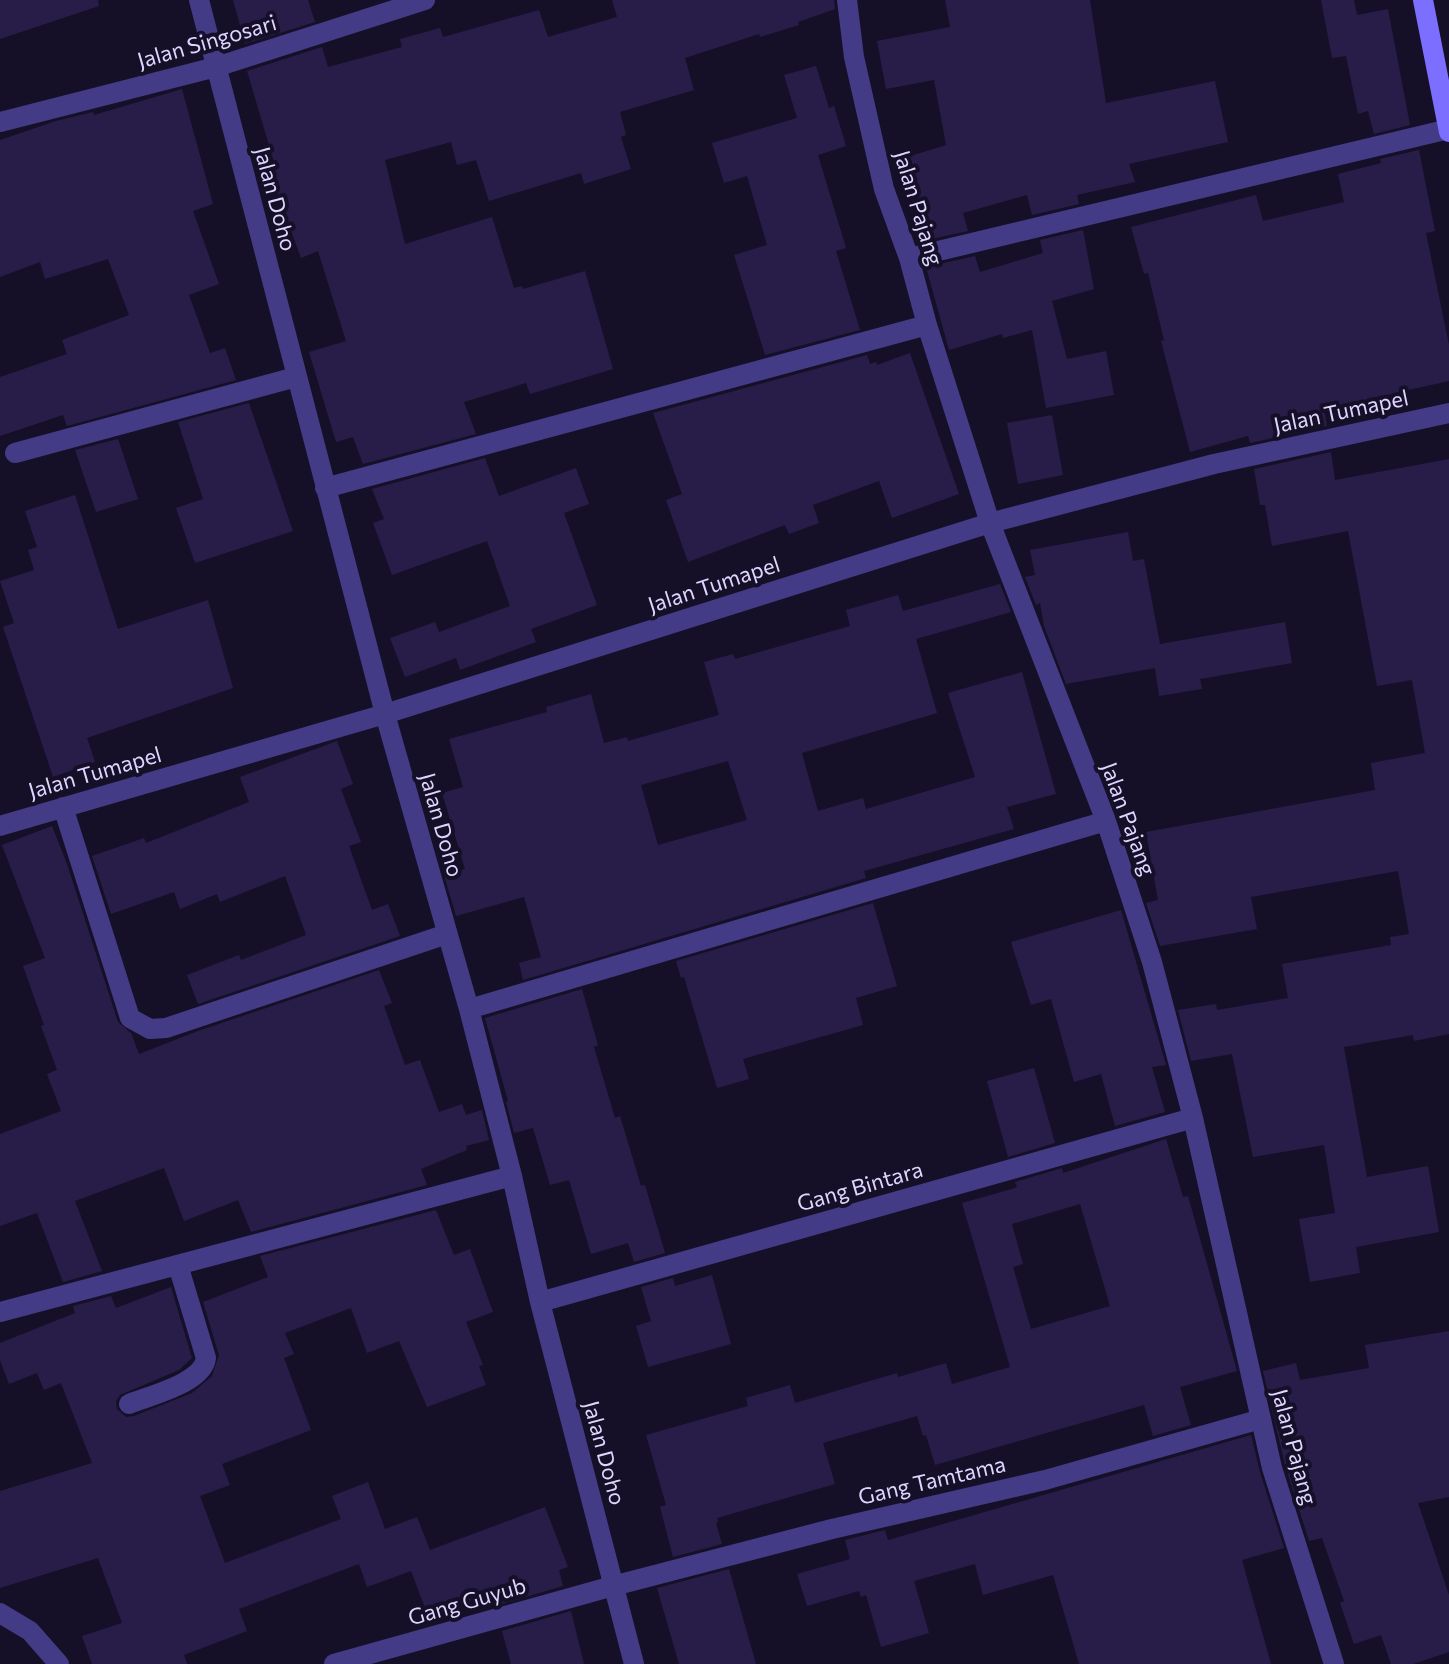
<!DOCTYPE html>
<html>
<head>
<meta charset="utf-8">
<style>
  body { margin:0 }
  canvas { display:block; background:#151027 }
</style>
</head>
<body>
<canvas width="1449" height="1664"></canvas>
<script>
const context = document.querySelector('canvas').getContext('2d');
context.lineJoin = 'round';
function paint(path, color) { context.fillStyle = color; context.fill(path, 'evenodd'); }
function trace(path, color, width, dash) { context.strokeStyle = color; context.lineWidth = width; context.lineCap = dash ? 'butt' : 'round'; context.setLineDash(dash || []); context.stroke(path); }
function write(font, color, halo, rows, align = 'center') {
  context.font = font + ' Commissioner,sans-serif'; context.lineWidth = 8; context.setLineDash([]); context.textBaseline = 'middle'; context.strokeStyle = halo; context.fillStyle = color; for (const [text, x, y, turn = 0] of rows) {
    context.save(); context.translate(x, y); context.rotate((+turn || 0) * Math.PI / 180); context.textAlign = isNaN(turn) ? turn : align; if (halo) context.strokeText(text, 0, 0); context.fillText(text, 0, 0); context.restore();
  }
}
paint(new Path2D(`
  M 0,0 L 98,0 L 99,6 L 0,39 Z
  M 233,0 L 308,0 L 315,22 L 245,44 Z
  M 612,0 L 834,0 L 835,9 L 798,22 L 799,25 L 760,37 L 759,34 L 685,58 L 694,90 L 620,112 L 626,135 L 621,137 L 631,169 L 584,184 L 581,173 L 489,201 L 476,160 L 457,165 L 451,142 L 385,160 L 405,244 L 492,217 L 514,288 L 522,286 L 523,289 L 585,271 L 613,369 L 530,394 L 526,383 L 464,402 L 476,434 L 363,464 L 353,437 L 336,442 L 309,352 L 346,341 L 318,251 L 301,258 L 267,165 L 274,162 L 247,71 L 322,47 L 328,67 L 402,47 L 400,39 L 440,28 L 443,37 L 539,10 L 548,37 L 617,17 Z
  M 945,0 L 1090,0 L 1106,103 L 1215,81 L 1228,142 L 1129,164 L 1135,182 L 1077,195 L 1079,204 L 1032,215 L 1027,195 L 963,213 L 968,231 L 931,239 L 904,158 L 946,145 L 934,80 L 886,89 L 877,41 L 950,27 Z
  M 1321,0 L 1354,0 L 1357,15 L 1388,9 L 1410,125 L 1374,134 L 1368,111 L 1358,114 L 1346,56 L 1332,58 Z
  M 816,66 L 829,108 L 834,106 L 846,146 L 818,155 L 846,248 L 836,251 L 860,330 L 765,355 L 734,255 L 767,245 L 747,176 L 724,183 L 712,143 L 797,118 L 784,75 Z
  M 182,89 L 213,204 L 193,211 L 219,284 L 189,295 L 210,353 L 225,348 L 236,380 L 67,426 L 63,415 L 0,436 L 0,377 L 67,354 L 62,340 L 129,315 L 108,259 L 45,279 L 40,262 L 0,277 L 0,140 L 56,121 L 93,112 L 94,115 Z
  M 1419,150 L 1435,231 L 1426,233 L 1449,345 L 1449,381 L 1324,409 L 1327,426 L 1250,443 L 1248,436 L 1190,452 L 1161,341 L 1164,340 L 1148,273 L 1144,274 L 1131,227 L 1256,195 L 1263,221 L 1344,202 L 1338,174 L 1381,163 L 1380,159 Z
  M 1083,230 L 1094,289 L 1052,301 L 1067,359 L 1106,351 L 1114,395 L 1046,408 L 1032,330 L 1003,338 L 1002,334 L 949,350 L 926,267 L 975,256 L 980,272 L 1043,253 L 1040,240 Z
  M 910,353 L 959,494 L 892,518 L 879,481 L 813,505 L 819,523 L 789,534 L 785,525 L 688,562 L 666,500 L 682,494 L 653,413 L 867,355 L 870,364 L 876,362 L 877,365 Z
  M 249,403 L 293,531 L 195,563 L 176,508 L 203,499 L 178,422 Z
  M 1052,415 L 1063,475 L 1018,484 L 1007,423 Z
  M 118,439 L 138,499 L 96,512 L 75,450 Z
  M 1331,452 L 1335,480 L 1449,459 L 1449,1034 L 1414,1041 L 1413,1035 L 1344,1047 L 1367,1177 L 1428,1166 L 1439,1232 L 1356,1247 L 1360,1273 L 1310,1282 L 1299,1219 L 1335,1213 L 1324,1145 L 1253,1157 L 1232,1054 L 1191,1061 L 1178,1010 L 1216,1004 L 1217,1010 L 1288,998 L 1282,964 L 1391,945 L 1390,937 L 1409,934 L 1398,871 L 1251,897 L 1257,929 L 1160,946 L 1146,903 L 1158,900 L 1146,832 L 1375,790 L 1371,763 L 1425,753 L 1412,680 L 1377,686 L 1348,531 L 1272,546 L 1265,505 L 1260,505 L 1254,469 Z
  M 485,458 L 499,496 L 576,468 L 589,504 L 564,513 L 597,605 L 531,629 L 536,642 L 460,670 L 456,658 L 405,677 L 390,638 L 435,622 L 439,632 L 510,606 L 487,541 L 392,575 L 373,523 L 384,519 L 372,489 Z
  M 75,495 L 118,629 L 208,600 L 233,688 L 87,738 L 95,762 L 53,777 L 3,627 L 14,623 L 0,581 L 34,570 L 28,550 L 37,547 L 25,511 Z
  M 1128,532 L 1133,561 L 1144,559 L 1160,644 L 1285,622 L 1292,663 L 1200,679 L 1202,689 L 1159,696 L 1155,668 L 1066,684 L 1044,626 L 1040,603 L 1036,605 L 1025,577 L 1035,575 L 1030,550 Z
  M 1000,584 L 1011,612 L 916,639 L 937,713 L 802,753 L 818,811 L 863,798 L 866,809 L 975,777 L 948,693 L 1022,672 L 1056,794 L 1007,807 L 1014,829 L 864,871 L 866,878 L 523,980 L 519,963 L 541,957 L 524,897 L 456,916 L 444,875 L 465,869 L 442,793 L 463,787 L 449,739 L 547,712 L 546,707 L 591,694 L 604,743 L 627,737 L 628,741 L 719,715 L 704,662 L 733,654 L 735,659 L 850,626 L 846,610 L 898,595 L 903,611 ZM 728,761 L 747,820 L 658,845 L 641,785 Z
  M 337,741 L 353,784 L 341,789 L 361,842 L 349,846 L 372,910 L 388,904 L 400,936 L 198,1004 L 187,975 L 239,955 L 241,960 L 306,935 L 285,876 L 220,902 L 217,894 L 180,909 L 174,892 L 111,914 L 92,856 L 144,838 L 146,843 L 249,802 L 240,777 Z
  M 52,826 L 67,864 L 118,1022 L 131,1033 L 139,1054 L 198,1031 L 379,970 L 392,1003 L 384,1006 L 405,1065 L 420,1060 L 439,1112 L 462,1104 L 466,1115 L 482,1110 L 489,1140 L 466,1146 L 467,1150 L 421,1169 L 427,1185 L 251,1232 L 238,1200 L 184,1221 L 164,1168 L 75,1201 L 102,1271 L 63,1282 L 37,1213 L 0,1226 L 0,1134 L 61,1111 L 47,1074 L 57,1070 L 41,1026 L 44,1025 L 23,966 L 45,958 L 2,845 Z
  M 873,903 L 897,986 L 856,998 L 863,1025 L 743,1059 L 749,1079 L 717,1088 L 684,977 L 681,978 L 676,961 Z
  M 1121,910 L 1166,1065 L 1152,1067 L 1165,1112 L 1115,1126 L 1101,1074 L 1074,1082 L 1051,999 L 1031,1005 L 1011,942 Z
  M 582,989 L 598,1045 L 594,1047 L 615,1118 L 620,1116 L 641,1186 L 645,1185 L 665,1253 L 634,1262 L 628,1243 L 591,1254 L 569,1180 L 550,1185 L 533,1128 L 514,1133 L 506,1102 L 508,1101 L 485,1018 Z
  M 1034,1068 L 1055,1143 L 1008,1157 L 987,1081 Z
  M 1166,1139 L 1183,1197 L 1188,1196 L 1237,1371 L 1180,1387 L 1191,1425 L 1153,1436 L 1144,1405 L 935,1465 L 926,1435 L 923,1436 L 917,1416 L 823,1443 L 835,1484 L 717,1518 L 718,1522 L 716,1523 L 722,1544 L 673,1557 L 660,1507 L 666,1505 L 646,1435 L 748,1406 L 746,1398 L 790,1385 L 795,1403 L 897,1373 L 898,1377 L 946,1363 L 952,1384 L 1010,1367 L 962,1203 L 1012,1189 L 1017,1187 L 1015,1182 L 1062,1168 L 1063,1173 ZM 1080,1204 L 1110,1306 L 1031,1329 L 1013,1267 L 1023,1264 L 1012,1224 Z
  M 436,1210 L 454,1255 L 470,1249 L 493,1312 L 466,1322 L 483,1365 L 479,1366 L 486,1385 L 427,1407 L 399,1341 L 367,1353 L 351,1308 L 285,1333 L 294,1354 L 284,1358 L 311,1430 L 222,1464 L 230,1485 L 200,1496 L 225,1563 L 341,1519 L 332,1496 L 368,1482 L 385,1529 L 417,1517 L 430,1550 L 545,1507 L 568,1567 L 559,1570 L 563,1586 L 495,1606 L 491,1593 L 428,1616 L 411,1571 L 367,1587 L 359,1564 L 239,1609 L 247,1631 L 184,1655 L 187,1664 L 92,1664 L 82,1636 L 122,1623 L 98,1558 L 0,1588 L 0,1491 L 92,1463 L 61,1383 L 44,1390 L 37,1373 L 9,1384 L 0,1360 L 0,1343 L 75,1313 L 73,1306 L 111,1296 L 116,1308 L 171,1287 L 192,1358 L 179,1370 L 120,1395 L 116,1401 L 117,1409 L 126,1417 L 134,1416 L 192,1393 L 212,1376 L 219,1355 L 203,1302 L 268,1277 L 260,1256 Z
  M 712,1275 L 731,1344 L 648,1367 L 636,1326 L 651,1321 L 641,1287 L 673,1278 L 675,1286 Z
  M 1449,1331 L 1449,1497 L 1418,1503 L 1449,1595 L 1449,1652 L 1413,1664 L 1391,1664 L 1381,1635 L 1354,1644 L 1340,1603 L 1344,1601 L 1322,1538 L 1309,1541 L 1285,1465 L 1263,1371 L 1296,1363 L 1300,1380 L 1369,1368 L 1365,1345 Z
  M 1251,1435 L 1260,1472 L 1284,1548 L 1242,1560 L 1271,1664 L 1079,1664 L 1053,1575 L 983,1595 L 975,1564 L 914,1581 L 929,1633 L 881,1647 L 866,1595 L 861,1597 L 859,1591 L 807,1606 L 797,1574 L 850,1559 L 845,1540 L 885,1530 L 888,1540 Z
  M 729,1569 L 756,1664 L 679,1664 L 657,1588 Z
  M 571,1611 L 584,1664 L 511,1664 L 502,1631 Z`), '#281c48');
trace(new Path2D(`
  M 199,0 L 385,714 L 469,1009 L 512,1176 L 540,1302 L 634,1664
  M 847,0 L 854,57 L 884,189 L 909,258 L 927,325 L 990,523 L 1106,821 L 1152,962 L 1193,1118 L 1272,1468 L 1334,1664
  M 0,122 L 216,67 L 425,0
  M 909,258 L 1449,129
  M 15,453 L 296,377
  M 325,488 L 927,325
  M 63,807 L 130,1018 L 150,1029 L 166,1028 L 447,934
  M 0,826 L 385,714 L 990,523 L 1214,464 L 1449,413
  M 469,1009 L 1106,821
  M 540,1302 L 1193,1118
  M 0,1312 L 512,1176
  M 129,1404 C 151,1395 203,1383 206,1358 L 178,1265
  M 0,1613 L 30,1631 L 59,1664
  M 334,1664 L 613,1586 L 832,1529 L 1045,1480 L 1261,1419`), '#433b86', 20);
trace(new Path2D(`
  M 1423,0 L 1449,132`), '#7c6efe', 20);
write('22px', '#ded6ff', '#151027', [
  ["Jalan Singosari",207,42,-16],
  ["Jalan Doho",275,199,75],
  ["Jalan Pajang",918,208,73],
  ["Jalan Tumapel",1341,412,-12],
  ["Jalan Tumapel",714,585,-18],
  ["Jalan Tumapel",95,773,-16],
  ["Jalan Pajang",1128,819,70],
  ["Jalan Doho",441,825,74],
  ["Gang Bintara",860,1187,-16],
  ["Jalan Pajang",1294,1447,75],
  ["Jalan Doho",604,1453,75],
  ["Gang Tamtama",932,1481,-13],
  ["Gang Guyub",467,1602,-16]
]);
</script>
</body>
</html>
